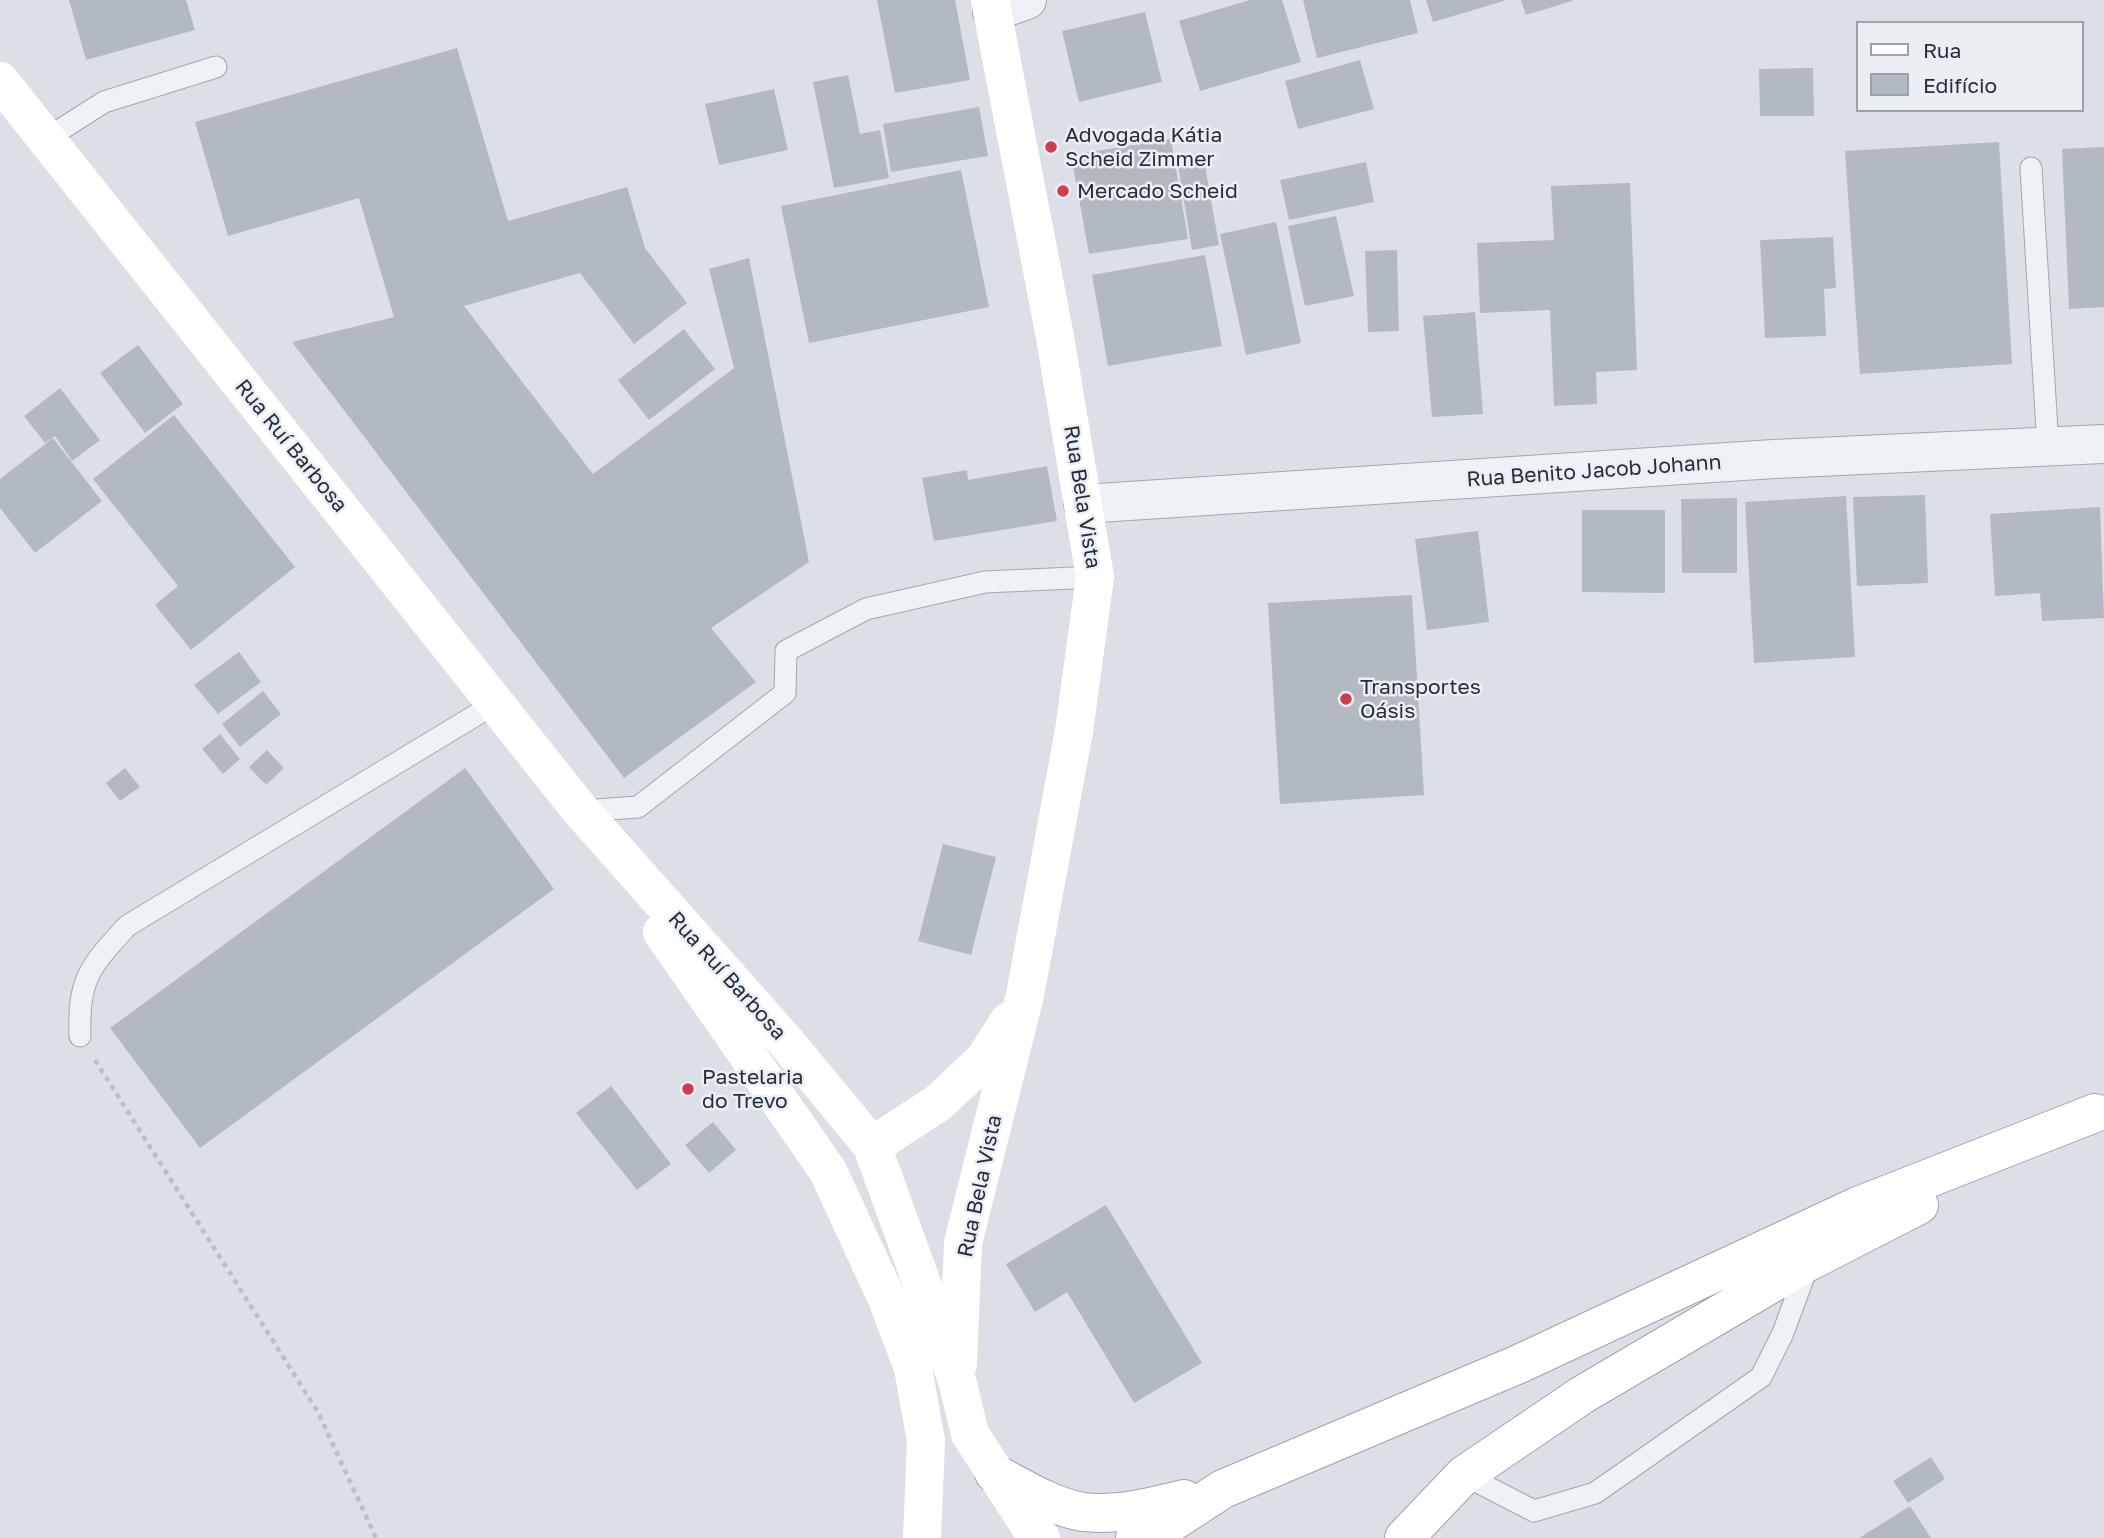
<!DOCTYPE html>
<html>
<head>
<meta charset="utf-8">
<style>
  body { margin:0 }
  #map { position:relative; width:2104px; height:1538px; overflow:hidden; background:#dce0e6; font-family:"Golos Text",sans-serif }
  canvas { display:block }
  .legend { position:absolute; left:1856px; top:21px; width:228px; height:91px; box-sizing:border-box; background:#ebeff4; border:2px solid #9ca2ab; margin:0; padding:9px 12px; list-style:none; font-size:21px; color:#252e3d }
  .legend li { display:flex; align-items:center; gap:14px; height:35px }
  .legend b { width:35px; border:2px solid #9ca2ab }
</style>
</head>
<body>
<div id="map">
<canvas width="2104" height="1538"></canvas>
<ul class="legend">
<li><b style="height:9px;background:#fff"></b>Rua</li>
<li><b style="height:19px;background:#b3b9c3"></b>Edifício</li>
</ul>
</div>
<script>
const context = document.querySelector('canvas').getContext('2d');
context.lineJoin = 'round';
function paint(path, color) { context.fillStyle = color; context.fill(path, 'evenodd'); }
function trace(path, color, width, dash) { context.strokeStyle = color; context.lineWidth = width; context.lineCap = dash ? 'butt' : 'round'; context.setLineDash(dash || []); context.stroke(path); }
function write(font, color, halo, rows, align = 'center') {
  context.font = font + ' "Golos Text",sans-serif'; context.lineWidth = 5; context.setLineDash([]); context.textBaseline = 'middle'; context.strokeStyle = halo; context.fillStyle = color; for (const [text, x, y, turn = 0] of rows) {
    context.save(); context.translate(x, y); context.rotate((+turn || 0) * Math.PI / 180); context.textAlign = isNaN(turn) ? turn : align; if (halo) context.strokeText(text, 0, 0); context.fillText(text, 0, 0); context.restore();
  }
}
paint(new Path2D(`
  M 69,0 L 186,0 L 195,30 L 86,60 Z
  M 877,0 L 955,0 L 970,80 L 895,93 Z
  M 1250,0 L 1282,0 L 1301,62 L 1200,91 L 1179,21 Z
  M 1303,0 L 1410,0 L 1418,33 L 1317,58 Z
  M 1426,0 L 1503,0 L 1504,1 L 1433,22 Z
  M 1521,0 L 1572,0 L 1572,1 L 1526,15 Z
  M 1145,12 L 1162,82 L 1079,102 L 1062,31 Z
  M 457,48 L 508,221 L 627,187 L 645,248 L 687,303 L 634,344 L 580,273 L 464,306 L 593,474 L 734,368 L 709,269 L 749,258 L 809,562 L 711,628 L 756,682 L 624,778 L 292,342 L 394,317 L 359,198 L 228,236 L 195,122 Z
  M 1360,60 L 1374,109 L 1298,129 L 1285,81 Z
  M 1813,68 L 1814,116 L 1760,116 L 1759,69 Z
  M 848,75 L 860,134 L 880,130 L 889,178 L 834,188 L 813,82 Z
  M 774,89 L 788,150 L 719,165 L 705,104 Z
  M 979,107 L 988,156 L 891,172 L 883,124 Z
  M 1171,139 L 1188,239 L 1089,254 L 1071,155 Z
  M 1999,142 L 2012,364 L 1860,374 L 1845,151 Z
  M 2104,147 L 2104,307 L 2069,309 L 2062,149 Z
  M 1204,160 L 1219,245 L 1192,250 L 1178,165 Z
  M 1366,162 L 1374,202 L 1289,220 L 1280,180 Z
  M 961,170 L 989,307 L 809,343 L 781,206 Z
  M 1630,183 L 1637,370 L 1596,372 L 1597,404 L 1554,406 L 1550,310 L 1480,313 L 1477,243 L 1554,240 L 1551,186 Z
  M 1336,216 L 1354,296 L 1305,306 L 1288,226 Z
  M 1276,222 L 1301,343 L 1246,355 L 1220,234 Z
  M 1833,237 L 1836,288 L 1824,289 L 1826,336 L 1765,338 L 1760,240 Z
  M 1397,250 L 1399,331 L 1368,332 L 1365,251 Z
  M 1205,255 L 1222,346 L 1108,366 L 1092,275 Z
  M 1475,312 L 1483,414 L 1432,417 L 1423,316 Z
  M 684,329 L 715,369 L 649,420 L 618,380 Z
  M 138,345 L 183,404 L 145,433 L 100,373 Z
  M 60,388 L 100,440 L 72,461 L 55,436 L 45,443 L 24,416 Z
  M 174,415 L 295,567 L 191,650 L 155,605 L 178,586 L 93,479 Z
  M 53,438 L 102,501 L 35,553 L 0,508 L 0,479 Z
  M 1047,466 L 1057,521 L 934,541 L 922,478 L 967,470 L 968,480 Z
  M 1925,495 L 1928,583 L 1857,586 L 1853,497 Z
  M 1846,496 L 1855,657 L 1754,663 L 1745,502 Z
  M 1737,498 L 1737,573 L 1682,573 L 1681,499 Z
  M 2100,507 L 2104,618 L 2042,621 L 2040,593 L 1995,596 L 1990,514 Z
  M 1582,510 L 1665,510 L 1665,593 L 1582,592 Z
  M 1478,531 L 1489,622 L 1427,630 L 1415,539 Z
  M 1412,595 L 1424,795 L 1280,804 L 1268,603 Z
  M 239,652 L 261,682 L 218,714 L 194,685 Z
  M 263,691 L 281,714 L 240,747 L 222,724 Z
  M 220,734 L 240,759 L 223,774 L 202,749 Z
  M 267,750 L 284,768 L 266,785 L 249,767 Z
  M 125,768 L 140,787 L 120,801 L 106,783 Z
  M 465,768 L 554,889 L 200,1148 L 110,1028 Z
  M 943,844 L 996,857 L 971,955 L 918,941 Z
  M 611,1086 L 671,1164 L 637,1190 L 576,1113 Z
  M 713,1122 L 736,1150 L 709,1173 L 685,1145 Z
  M 1106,1205 L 1202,1363 L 1134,1403 L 1067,1292 L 1035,1312 L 1006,1264 Z
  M 1931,1457 L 1945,1479 L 1908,1503 L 1893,1481 Z
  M 1910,1506 L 1931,1538 L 1859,1538 Z`), '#b3b9c3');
const service = new Path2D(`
  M 46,139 L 104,102 L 216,67
  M 2031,168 L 2048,447
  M 581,811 L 638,807 L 785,693 L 786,651 L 866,609 L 985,582 L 1095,577
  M 80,1036 C 78,978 90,967 127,926 L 496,703
  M 1464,1475 L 1534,1511 L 1595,1493 L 1761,1377 L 1783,1333 L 1808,1265`);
const minor = new Path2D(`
  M 992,12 L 1027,0
  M 1083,504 L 1774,459 L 2104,444`);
const primary = new Path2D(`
  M 994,1473 C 1021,1487 1052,1507 1083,1512 C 1116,1516 1152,1507 1184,1499
  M 1135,1538 L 1160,1530 L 1223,1489 L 1519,1364 L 1858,1206 L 2095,1113
  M 1404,1538 L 1464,1475 L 1582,1395 L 1808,1262 L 1919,1205`);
trace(service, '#a1a7b0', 23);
trace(minor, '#a1a7b0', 40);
trace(primary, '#9ba4b2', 40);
trace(new Path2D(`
  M 95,1060 L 318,1412 L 376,1538`), '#babec5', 4.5, [5, 5]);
trace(service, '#eef1f5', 21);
trace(minor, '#eef1f5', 38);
trace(new Path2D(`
  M 0,81 L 581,811 L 787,1043 L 872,1146 L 957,1380 L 970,1434 L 1029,1525 L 1041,1538
  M 662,932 L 828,1171 L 887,1299 L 913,1368 L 926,1441 L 922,1538
  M 872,1146 L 938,1103 L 983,1061 L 1009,1021
  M 958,1364 L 963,1243 L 1025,995 L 1074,731 L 1095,577 L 1055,337 L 990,0`), '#fff', 38);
trace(primary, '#fff', 38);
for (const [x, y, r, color] of [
  [1051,147,7,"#cf3d52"],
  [1063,191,7,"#cf3d52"],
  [1346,699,7,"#cf3d52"],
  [688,1089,7,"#cf3d52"]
]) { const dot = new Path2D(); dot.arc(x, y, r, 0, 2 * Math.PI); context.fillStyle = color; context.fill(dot); trace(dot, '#ebeff4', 2.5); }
write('21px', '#252e3d', '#ebeff4', [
  ["Advogada Kátia",1065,135],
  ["Scheid Zimmer",1065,159],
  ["Mercado Scheid",1077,191],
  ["Transportes",1360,687],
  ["Oásis",1360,711],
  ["Pastelaria",702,1077],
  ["do Trevo",702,1101]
], 'left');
write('21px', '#252e3d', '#ebeff4', [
  ["Rua Ruí Barbosa",291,446,51],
  ["Rua Benito Jacob Johann",1594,471,-4],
  ["Rua Bela Vista",1082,497,81],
  ["Rua Ruí Barbosa",727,976,48],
  ["Rua Bela Vista",980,1186,-78]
]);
</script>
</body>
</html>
